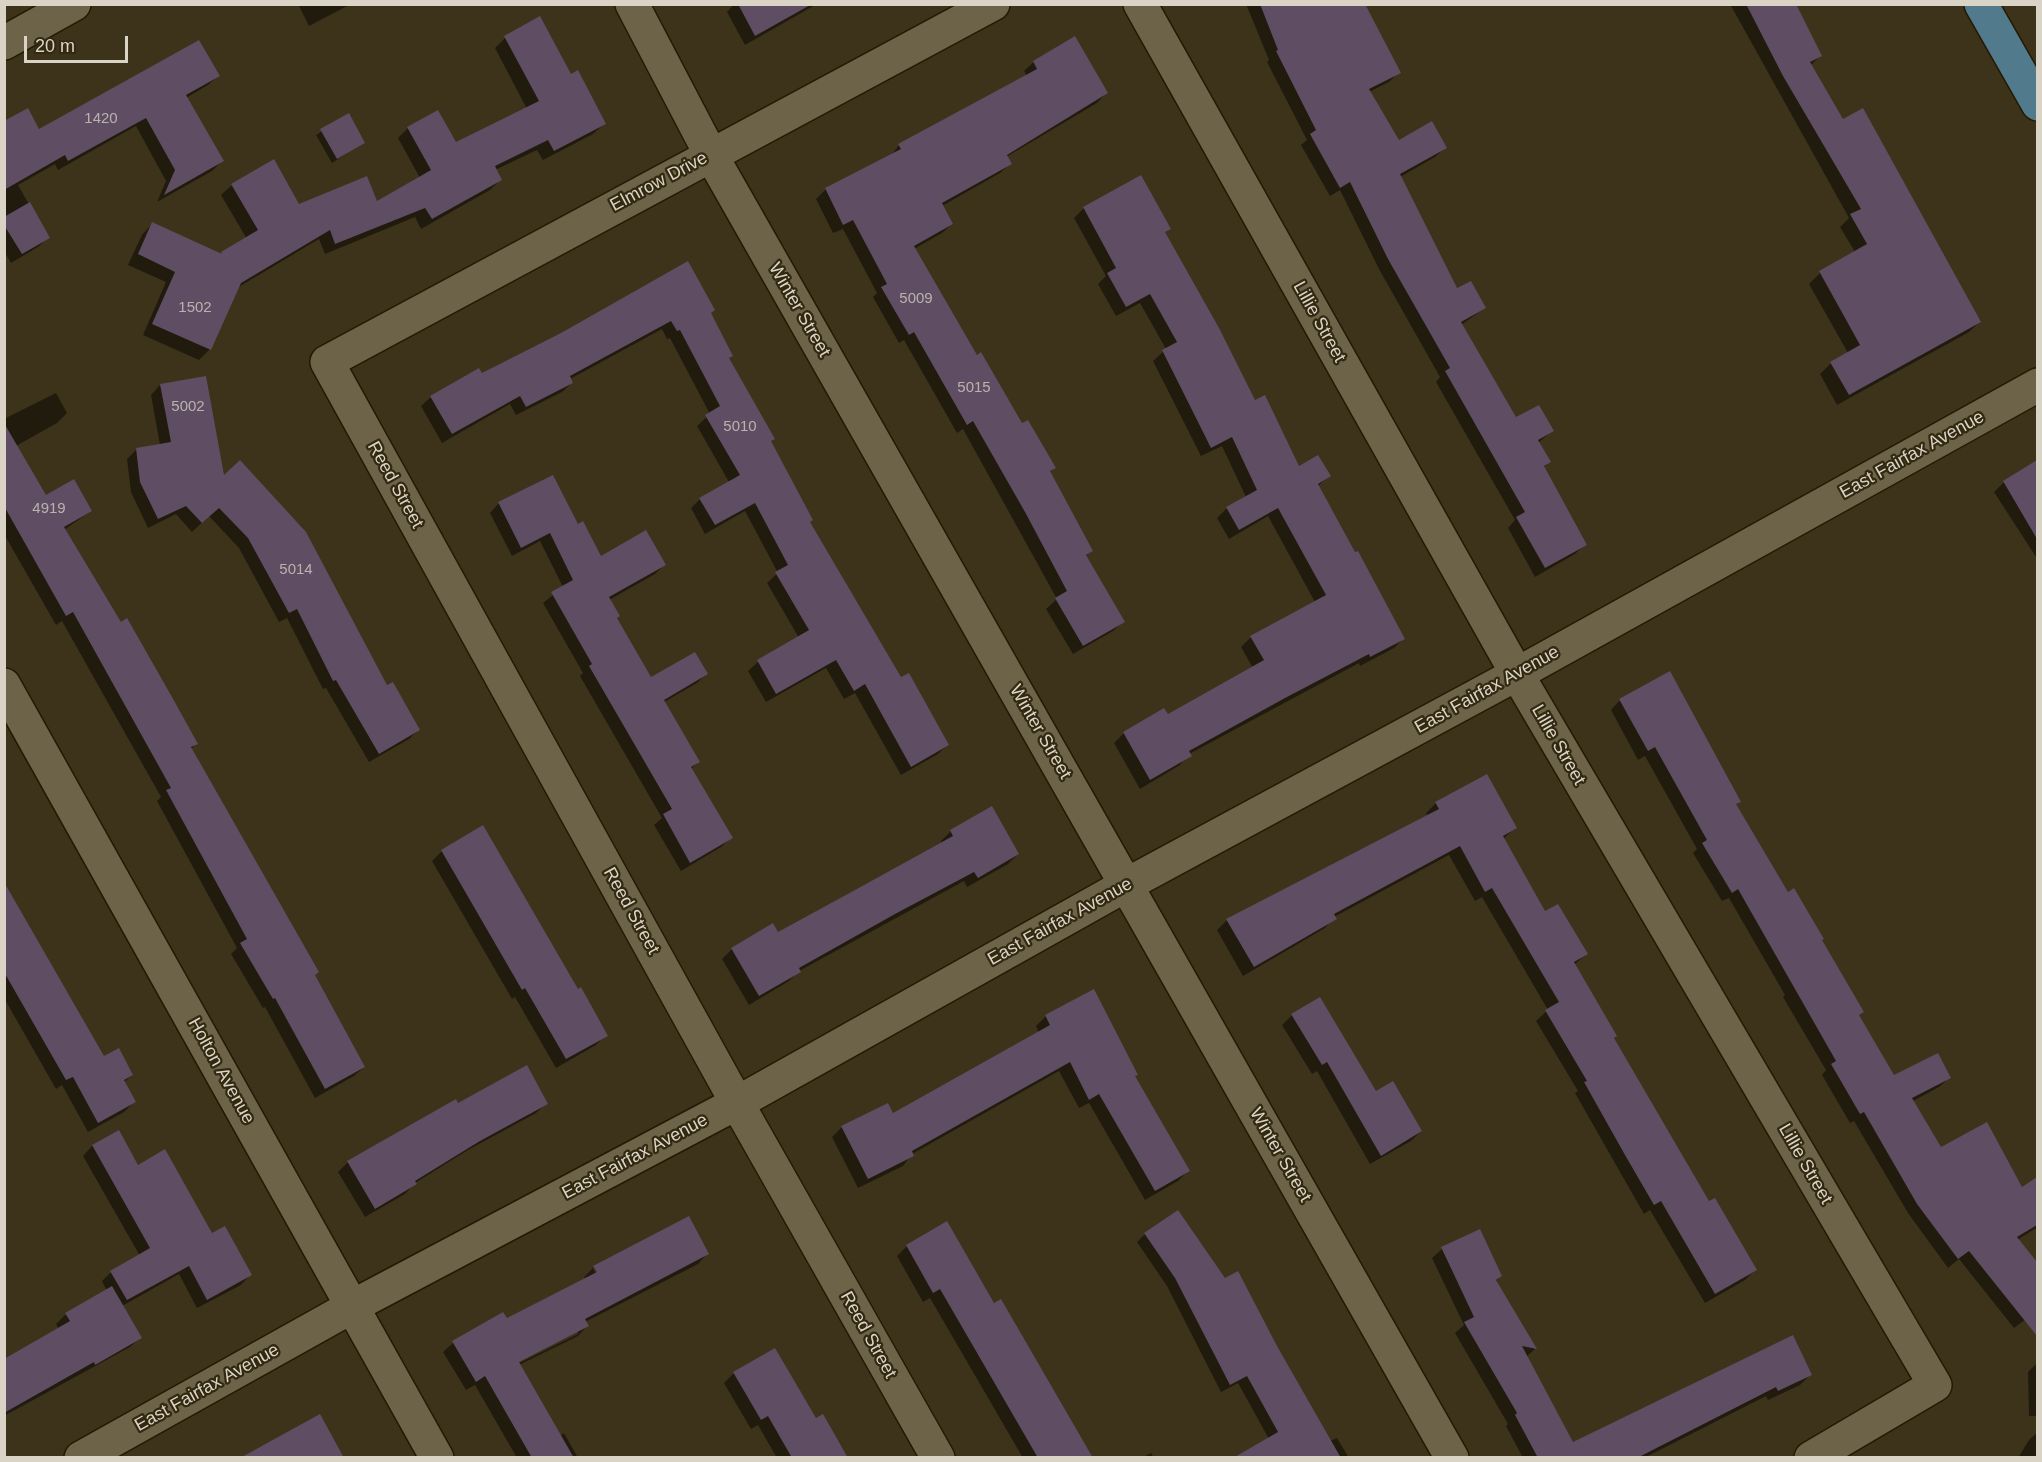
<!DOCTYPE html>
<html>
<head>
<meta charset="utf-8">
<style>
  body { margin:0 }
  #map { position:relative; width:2042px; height:1462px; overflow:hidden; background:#3c331a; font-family:Arial,sans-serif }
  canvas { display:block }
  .frame { position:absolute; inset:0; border:6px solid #dad4c6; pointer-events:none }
  .scale { position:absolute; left:24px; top:36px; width:104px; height:27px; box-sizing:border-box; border:3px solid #dad4c6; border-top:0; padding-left:8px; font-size:18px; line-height:21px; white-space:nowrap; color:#dad4c6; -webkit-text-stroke:4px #322910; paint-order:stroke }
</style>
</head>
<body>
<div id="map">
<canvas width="2042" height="1462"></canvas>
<div class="frame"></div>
<div class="scale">20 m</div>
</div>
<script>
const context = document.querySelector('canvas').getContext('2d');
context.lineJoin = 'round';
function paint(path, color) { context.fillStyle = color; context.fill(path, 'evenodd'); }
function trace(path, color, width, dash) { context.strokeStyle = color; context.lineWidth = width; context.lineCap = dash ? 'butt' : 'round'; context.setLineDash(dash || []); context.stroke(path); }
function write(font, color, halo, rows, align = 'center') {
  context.font = font + ' Arial,sans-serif'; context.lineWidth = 4.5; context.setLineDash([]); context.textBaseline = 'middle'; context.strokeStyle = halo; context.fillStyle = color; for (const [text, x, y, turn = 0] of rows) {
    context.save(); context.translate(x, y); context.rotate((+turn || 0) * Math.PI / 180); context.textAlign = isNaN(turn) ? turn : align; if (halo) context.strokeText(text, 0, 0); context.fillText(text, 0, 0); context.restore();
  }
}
paint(new Path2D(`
  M 298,4 L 351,4 L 309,26 Z
  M 734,4 L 817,4 L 745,45 L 727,12 Z
  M 1246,4 L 1362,4 L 1399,72 L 1389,82 L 1369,92 L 1399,142 L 1445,148 L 1435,157 L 1400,177 L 1457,290 L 1485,308 L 1461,325 L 1515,420 L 1552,431 L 1538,443 L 1549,462 L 1543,468 L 1585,544 L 1575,554 L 1535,577 L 1508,528 L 1515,520 L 1436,382 L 1440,377 L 1379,269 L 1340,190 L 1330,196 L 1301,145 L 1307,140 L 1267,62 L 1269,60 Z
  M 1730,4 L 1792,4 L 1820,56 L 1811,65 L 1843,121 L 1980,322 L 1969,332 L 1837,405 L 1820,374 L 1831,363 L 1848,353 L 1809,284 L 1820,273 L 1855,252 L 1840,227 L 1849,218 Z
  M 505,38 L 571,76 L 604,124 L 593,134 L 543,160 L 537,150 L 495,170 L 500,180 L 490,190 L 421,229 L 415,217 L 325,254 L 319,239 L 237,288 L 209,350 L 199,360 L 143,335 L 166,282 L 128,265 L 142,235 L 152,224 L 220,255 L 247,239 L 221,195 L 232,185 L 298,206 L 376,203 L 420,178 L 398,138 L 408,128 L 455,144 L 527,109 L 495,48 Z
  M 1034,62 L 1106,93 L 1097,103 L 1006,157 L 1010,164 L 1000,173 L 942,206 L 952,224 L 942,233 L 914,249 L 976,357 L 1021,425 L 1054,468 L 1049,473 L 1091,551 L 1085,557 L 1123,622 L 1113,631 L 1073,654 L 1046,609 L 1057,599 L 963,429 L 957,433 L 904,340 L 899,343 L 873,297 L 877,293 L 843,229 L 833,233 L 816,199 L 826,189 L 891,156 L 899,145 L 1027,76 L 1024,71 Z
  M 218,76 L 208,85 L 186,98 L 222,161 L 212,171 L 157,202 L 166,181 L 136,126 L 58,170 L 55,164 L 18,185 L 48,238 L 38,247 L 11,263 L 4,251 L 4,123 L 39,131 Z
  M 348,115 L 363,143 L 332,163 L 316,135 Z
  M 1084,208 L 1169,228 L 1164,233 L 1254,402 L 1298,468 L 1329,476 L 1317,487 L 1404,638 L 1394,648 L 1360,666 L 1359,663 L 1189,754 L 1180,765 L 1140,789 L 1114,743 L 1124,733 L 1164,710 L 1167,716 L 1253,668 L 1241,647 L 1251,637 L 1315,602 L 1268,516 L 1229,539 L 1217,518 L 1226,509 L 1246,497 L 1222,446 L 1201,456 L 1153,361 L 1166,349 L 1140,303 L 1116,316 L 1098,284 L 1106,276 L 1074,218 Z
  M 710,313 L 727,359 L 808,523 L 901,679 L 947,745 L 938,754 L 901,775 L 855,693 L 844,699 L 826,668 L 766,702 L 748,671 L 758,662 L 799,638 L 767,583 L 778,573 L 745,511 L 705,534 L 691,508 L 700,499 L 729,482 L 697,426 L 710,414 L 670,338 L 667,339 L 662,329 L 570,379 L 572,383 L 562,392 L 516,415 L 510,404 L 442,443 L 421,406 L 431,397 L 481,375 L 562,335 Z
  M 160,385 L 223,477 L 418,730 L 409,739 L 369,762 L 326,688 L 323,689 L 287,618 L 279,622 L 239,548 L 209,516 L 192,532 L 176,514 L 148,528 L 131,492 L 127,459 L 137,449 L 160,445 L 151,395 Z
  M 56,393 L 67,413 L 57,423 L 16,446 L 45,497 L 91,511 L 64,530 L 196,744 L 191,749 L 364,1067 L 354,1076 L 315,1098 L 265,1007 L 263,1008 L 231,954 L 237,948 L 157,801 L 161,797 L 62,621 L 56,625 L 4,534 L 4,419 Z
  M 2038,462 L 2038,560 L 1994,492 L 2004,482 Z
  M 499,503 L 577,526 L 601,558 L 664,565 L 655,574 L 609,600 L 616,618 L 651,679 L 706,674 L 697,683 L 664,702 L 698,762 L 691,769 L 731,838 L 721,847 L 681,871 L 654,825 L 662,818 L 580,676 L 583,673 L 543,603 L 563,587 L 540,541 L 512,556 L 490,513 Z
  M 1620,700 L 1739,802 L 1735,805 L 1787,894 L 1820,941 L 1858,1016 L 1893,1077 L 1949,1078 L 1939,1087 L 1913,1101 L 1941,1149 L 2022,1189 L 2030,1184 L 2038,1196 L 2038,1227 L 2017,1240 L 2038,1265 L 2038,1310 L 2014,1328 L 1959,1259 L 1948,1268 L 1908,1213 L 1854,1121 L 1850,1123 L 1822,1075 L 1826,1070 L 1783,997 L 1785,995 L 1729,898 L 1722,901 L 1693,853 L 1697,849 L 1645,756 L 1638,760 L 1611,710 Z
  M 1436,803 L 1515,828 L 1503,839 L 1545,914 L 1586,954 L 1574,965 L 1613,1038 L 1708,1203 L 1755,1270 L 1745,1280 L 1705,1303 L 1650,1210 L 1644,1214 L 1575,1093 L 1578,1091 L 1536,1021 L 1548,1010 L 1482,897 L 1475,901 L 1449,855 L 1334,917 L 1325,928 L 1243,976 L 1217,930 L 1227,920 L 1428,816 L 1426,813 Z
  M 951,831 L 1018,854 L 1008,864 L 967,887 L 964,881 L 799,971 L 789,981 L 749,1005 L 722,959 L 732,949 L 777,934 L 942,843 L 941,841 Z
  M 442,851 L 577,991 L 606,1035 L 596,1045 L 556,1068 L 515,997 L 512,999 L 432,861 Z
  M 4,903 L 104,1058 L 132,1075 L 123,1083 L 134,1102 L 124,1112 L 88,1132 L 62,1085 L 56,1089 L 4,998 Z
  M 1292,1015 L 1375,1093 L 1421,1131 L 1411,1141 L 1370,1164 L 1317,1071 L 1312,1074 L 1282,1025 Z
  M 1046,1016 L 1134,1076 L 1188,1171 L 1178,1181 L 1145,1200 L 1089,1103 L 1079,1108 L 1059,1071 L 912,1154 L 903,1166 L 858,1188 L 832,1137 L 842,1127 L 892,1116 L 1039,1033 L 1036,1026 Z
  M 546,1103 L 536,1113 L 468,1150 L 415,1183 L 405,1194 L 365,1217 L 338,1172 L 348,1162 L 457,1105 Z
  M 119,1132 L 137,1167 L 250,1275 L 241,1285 L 197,1308 L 179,1274 L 122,1306 L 140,1338 L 130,1347 L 4,1416 L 4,1360 L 59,1329 L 56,1324 L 66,1314 L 107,1291 L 102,1281 L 111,1272 L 140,1256 L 83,1156 L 92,1146 Z
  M 947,1223 L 994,1305 L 1091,1458 L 1023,1458 L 930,1298 L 923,1302 L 897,1256 L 907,1246 Z
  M 1145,1234 L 1224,1280 L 1275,1347 L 1330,1441 L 1337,1438 L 1349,1458 L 1239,1458 L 1269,1439 L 1238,1383 L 1221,1392 L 1167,1286 L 1137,1242 Z
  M 1442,1249 L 1501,1276 L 1495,1282 L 1535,1349 L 1526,1357 L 1572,1443 L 1810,1375 L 1800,1385 L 1768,1400 L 1766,1396 L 1644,1458 L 1523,1458 L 1506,1426 L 1508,1424 L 1455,1333 L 1464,1325 L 1432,1258 Z
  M 707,1254 L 698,1264 L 585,1322 L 587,1326 L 578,1336 L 519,1365 L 560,1436 L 564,1433 L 578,1458 L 517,1458 L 475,1385 L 466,1390 L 443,1352 L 453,1343 L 506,1320 L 586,1280 L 584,1277 L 594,1267 ZM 593,1268 L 596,1268 L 601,1278 L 599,1280 ZM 578,1330 L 578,1334 L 513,1366 L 511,1364 Z
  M 2038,1362 L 2038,1416 L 2029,1416 L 2028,1372 Z
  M 734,1373 L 815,1420 L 846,1458 L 777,1458 L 758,1425 L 751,1429 L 724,1383 Z
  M 2038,1432 L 2038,1458 L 2018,1458 L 2029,1440 Z
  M 1151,1453 L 1154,1458 L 1142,1458 Z`), '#0007');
paint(new Path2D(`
  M 738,4 L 812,4 L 755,36 Z
  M 1260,4 L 1365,4 L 1401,73 L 1369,89 L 1399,140 L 1432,121 L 1447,148 L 1400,174 L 1457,288 L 1471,281 L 1486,308 L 1461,322 L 1516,417 L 1539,405 L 1554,431 L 1538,440 L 1551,462 L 1544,466 L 1587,545 L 1545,568 L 1516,517 L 1525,512 L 1445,371 L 1450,368 L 1388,259 L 1350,182 L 1340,188 L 1310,134 L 1316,130 L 1276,51 L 1278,50 Z
  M 1746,4 L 1796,4 L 1822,56 L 1810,62 L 1843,119 L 1863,108 L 1981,322 L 1849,395 L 1830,362 L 1860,345 L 1819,271 L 1867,244 L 1850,214 L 1861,209 L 1783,76 Z
  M 540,16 L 571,74 L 578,70 L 606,124 L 554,151 L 548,140 L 495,166 L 502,180 L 432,219 L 425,208 L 335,244 L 330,230 L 241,283 L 211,350 L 152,324 L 175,272 L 138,254 L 152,222 L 222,254 L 221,252 L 258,230 L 231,184 L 274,159 L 299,204 L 367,176 L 377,201 L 431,170 L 407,127 L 438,110 L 456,142 L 539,101 L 504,36 Z
  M 1075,36 L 1108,93 L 1007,155 L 1012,164 L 942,203 L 953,224 L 914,246 L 977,355 L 981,352 L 1022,423 L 1028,420 L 1056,468 L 1050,471 L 1093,551 L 1086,555 L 1125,622 L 1083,646 L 1055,598 L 1067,591 L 1025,512 L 973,421 L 967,425 L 914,332 L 909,335 L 881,287 L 887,284 L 853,220 L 843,225 L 825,188 L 901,149 L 898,144 L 1037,69 L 1033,61 Z
  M 199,40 L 220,76 L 186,95 L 224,161 L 164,195 L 175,170 L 146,118 L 68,161 L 65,155 L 4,190 L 4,121 L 28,108 L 39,129 Z
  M 349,113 L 365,143 L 337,159 L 320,129 Z
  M 1141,175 L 1171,229 L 1165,232 L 1219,328 L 1255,400 L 1265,395 L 1299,466 L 1318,455 L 1331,476 L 1318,484 L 1355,552 L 1358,551 L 1405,639 L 1370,657 L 1369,654 L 1285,698 L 1189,751 L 1192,756 L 1150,780 L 1123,732 L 1164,708 L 1168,714 L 1264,660 L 1250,636 L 1326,595 L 1278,508 L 1239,530 L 1226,507 L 1257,490 L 1232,437 L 1211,448 L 1162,350 L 1177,342 L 1150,294 L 1126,307 L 1107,273 L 1116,268 L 1083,207 Z
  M 30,202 L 50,238 L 22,254 L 4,225 L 4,217 Z
  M 688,261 L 715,310 L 711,313 L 733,356 L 729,358 L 775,439 L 771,441 L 813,520 L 810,522 L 901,677 L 909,673 L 949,745 L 911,767 L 865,684 L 854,691 L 836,660 L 776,694 L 757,660 L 809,630 L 775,572 L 788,565 L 755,503 L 715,525 L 699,498 L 740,475 L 705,415 L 720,406 L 680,330 L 677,331 L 671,321 L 570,376 L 573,383 L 526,407 L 520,396 L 452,434 L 430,396 L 479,368 L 482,373 L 561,333 Z
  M 206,376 L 224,475 L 240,460 L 306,532 L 387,685 L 393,682 L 420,730 L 379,754 L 336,680 L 333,681 L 297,609 L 289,613 L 248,538 L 219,508 L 202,523 L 186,506 L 158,519 L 140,482 L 136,448 L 171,442 L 160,384 Z
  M 4,423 L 46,495 L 74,479 L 92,511 L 64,527 L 121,622 L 127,618 L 172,697 L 198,744 L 191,747 L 319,972 L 315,975 L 365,1067 L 325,1089 L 275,998 L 273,999 L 240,943 L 247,939 L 166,790 L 171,788 L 73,612 L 66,616 L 4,506 Z
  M 2037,460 L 2037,539 L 2003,481 Z
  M 553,475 L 578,524 L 583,521 L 601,556 L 646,530 L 666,565 L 609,597 L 620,616 L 617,618 L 651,677 L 695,652 L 708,674 L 664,700 L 700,762 L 691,767 L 733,838 L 690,863 L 663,814 L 672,809 L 589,666 L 592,664 L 551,592 L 573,580 L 550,533 L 521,548 L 498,502 Z
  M 1670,671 L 1741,802 L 1736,804 L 1788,892 L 1794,888 L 1824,939 L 1822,940 L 1864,1012 L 1859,1015 L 1894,1075 L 1938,1053 L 1951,1078 L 1912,1098 L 1941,1147 L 1987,1122 L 2022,1187 L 2037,1177 L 2037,1225 L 2017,1237 L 2037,1262 L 2037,1336 L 1969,1251 L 1958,1259 L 1917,1204 L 1864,1112 L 1860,1114 L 1831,1064 L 1836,1061 L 1738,889 L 1732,893 L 1702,843 L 1707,840 L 1655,747 L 1648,751 L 1619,699 Z
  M 1487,774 L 1517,828 L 1503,836 L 1545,911 L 1558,904 L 1588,954 L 1574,962 L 1617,1036 L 1614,1038 L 1709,1201 L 1715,1198 L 1757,1270 L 1715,1294 L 1661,1201 L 1654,1205 L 1625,1155 L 1584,1082 L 1587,1081 L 1545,1010 L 1559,1002 L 1492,888 L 1485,892 L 1460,846 L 1334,914 L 1337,919 L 1254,967 L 1226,919 L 1439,809 L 1435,802 Z
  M 992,806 L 1019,854 L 978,878 L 974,872 L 895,914 L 799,968 L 801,972 L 759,996 L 731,948 L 773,923 L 778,932 L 855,890 L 953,836 L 950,830 Z
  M 483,825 L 578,989 L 581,987 L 608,1036 L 566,1059 L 525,988 L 522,990 L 441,850 Z
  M 4,882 L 104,1056 L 119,1048 L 133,1075 L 124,1080 L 136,1102 L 98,1123 L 73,1077 L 66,1080 L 4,972 Z
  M 1094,989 L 1138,1075 L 1135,1076 L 1190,1171 L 1155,1191 L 1099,1094 L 1089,1100 L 1070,1062 L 912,1151 L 914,1156 L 868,1179 L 841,1126 L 888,1103 L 893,1113 L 1050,1025 L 1045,1015 Z
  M 1320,997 L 1376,1091 L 1393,1081 L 1422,1131 L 1381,1156 L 1327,1062 L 1322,1065 L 1291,1014 Z
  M 527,1065 L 548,1104 L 480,1141 L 415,1181 L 417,1184 L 375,1209 L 347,1161 L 456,1099 L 458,1103 Z
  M 119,1130 L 138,1165 L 165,1149 L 212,1233 L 225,1226 L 252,1275 L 207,1300 L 189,1266 L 127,1300 L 110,1271 L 150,1248 L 92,1145 Z
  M 1178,1210 L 1225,1278 L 1238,1271 L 1277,1346 L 1341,1458 L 1233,1458 L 1278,1432 L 1247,1376 L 1230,1385 L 1175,1278 L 1144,1233 Z
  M 689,1216 L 709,1254 L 585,1319 L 589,1326 L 519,1362 L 574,1458 L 532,1458 L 485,1376 L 476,1382 L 452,1341 L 503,1312 L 507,1318 L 597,1272 L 593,1266 Z
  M 947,1221 L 994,1303 L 1001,1299 L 1093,1458 L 1038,1458 L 940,1289 L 933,1293 L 906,1245 Z
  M 1480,1229 L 1502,1276 L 1496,1280 L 1537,1349 L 1522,1346 L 1573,1442 L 1793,1335 L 1812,1375 L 1778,1391 L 1776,1387 L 1637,1458 L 1538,1458 L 1515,1415 L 1517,1413 L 1464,1322 L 1474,1317 L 1441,1247 Z
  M 112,1286 L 142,1338 L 95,1365 L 94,1362 L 4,1413 L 4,1359 L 70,1321 L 65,1313 Z
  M 775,1348 L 816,1418 L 823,1414 L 848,1458 L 792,1458 L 768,1416 L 761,1420 L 733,1372 Z
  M 320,1414 L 344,1458 L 240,1458 Z`), '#5e4d63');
const minor = new Path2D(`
  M 632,4 L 711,155 L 1452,1458
  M 1140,4 L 1517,674 L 1935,1385 L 1811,1458
  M 4,43 L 74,4
  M 4,685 L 437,1458
  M 81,1458 L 353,1306 L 737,1103 L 1126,885 L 1517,674 L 2038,385
  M 938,1458 L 737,1103 L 327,362 L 993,4`);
const major = new Path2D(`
  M 1981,4 L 2038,104`);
trace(minor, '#231a03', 36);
trace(major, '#231a03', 36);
trace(minor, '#6d6349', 33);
trace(major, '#517a8c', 33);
write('15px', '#bbb2ad', null, [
  ["1420",101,119],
  ["5009",916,299],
  ["1502",195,308],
  ["5015",974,388],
  ["5002",188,407],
  ["5010",740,427],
  ["4919",49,509],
  ["5014",296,570]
]);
write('18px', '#dad4c6', '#322910', [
  ["Elmrow Drive",659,182,-28],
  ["Winter Street",799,310,60],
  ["Lillie Street",1319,322,61],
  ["East Fairfax Avenue",1912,455,-29],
  ["Reed Street",395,485,61],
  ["East Fairfax Avenue",1487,690,-29],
  ["Winter Street",1040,732,60],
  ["Lillie Street",1558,745,60],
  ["Reed Street",631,911,61],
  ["East Fairfax Avenue",1060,922,-29],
  ["Holton Avenue",221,1071,61],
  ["Winter Street",1280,1155,60],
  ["East Fairfax Avenue",635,1157,-28],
  ["Lillie Street",1805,1164,60],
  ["Reed Street",868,1335,61],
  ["East Fairfax Avenue",207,1388,-29]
]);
</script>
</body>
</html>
